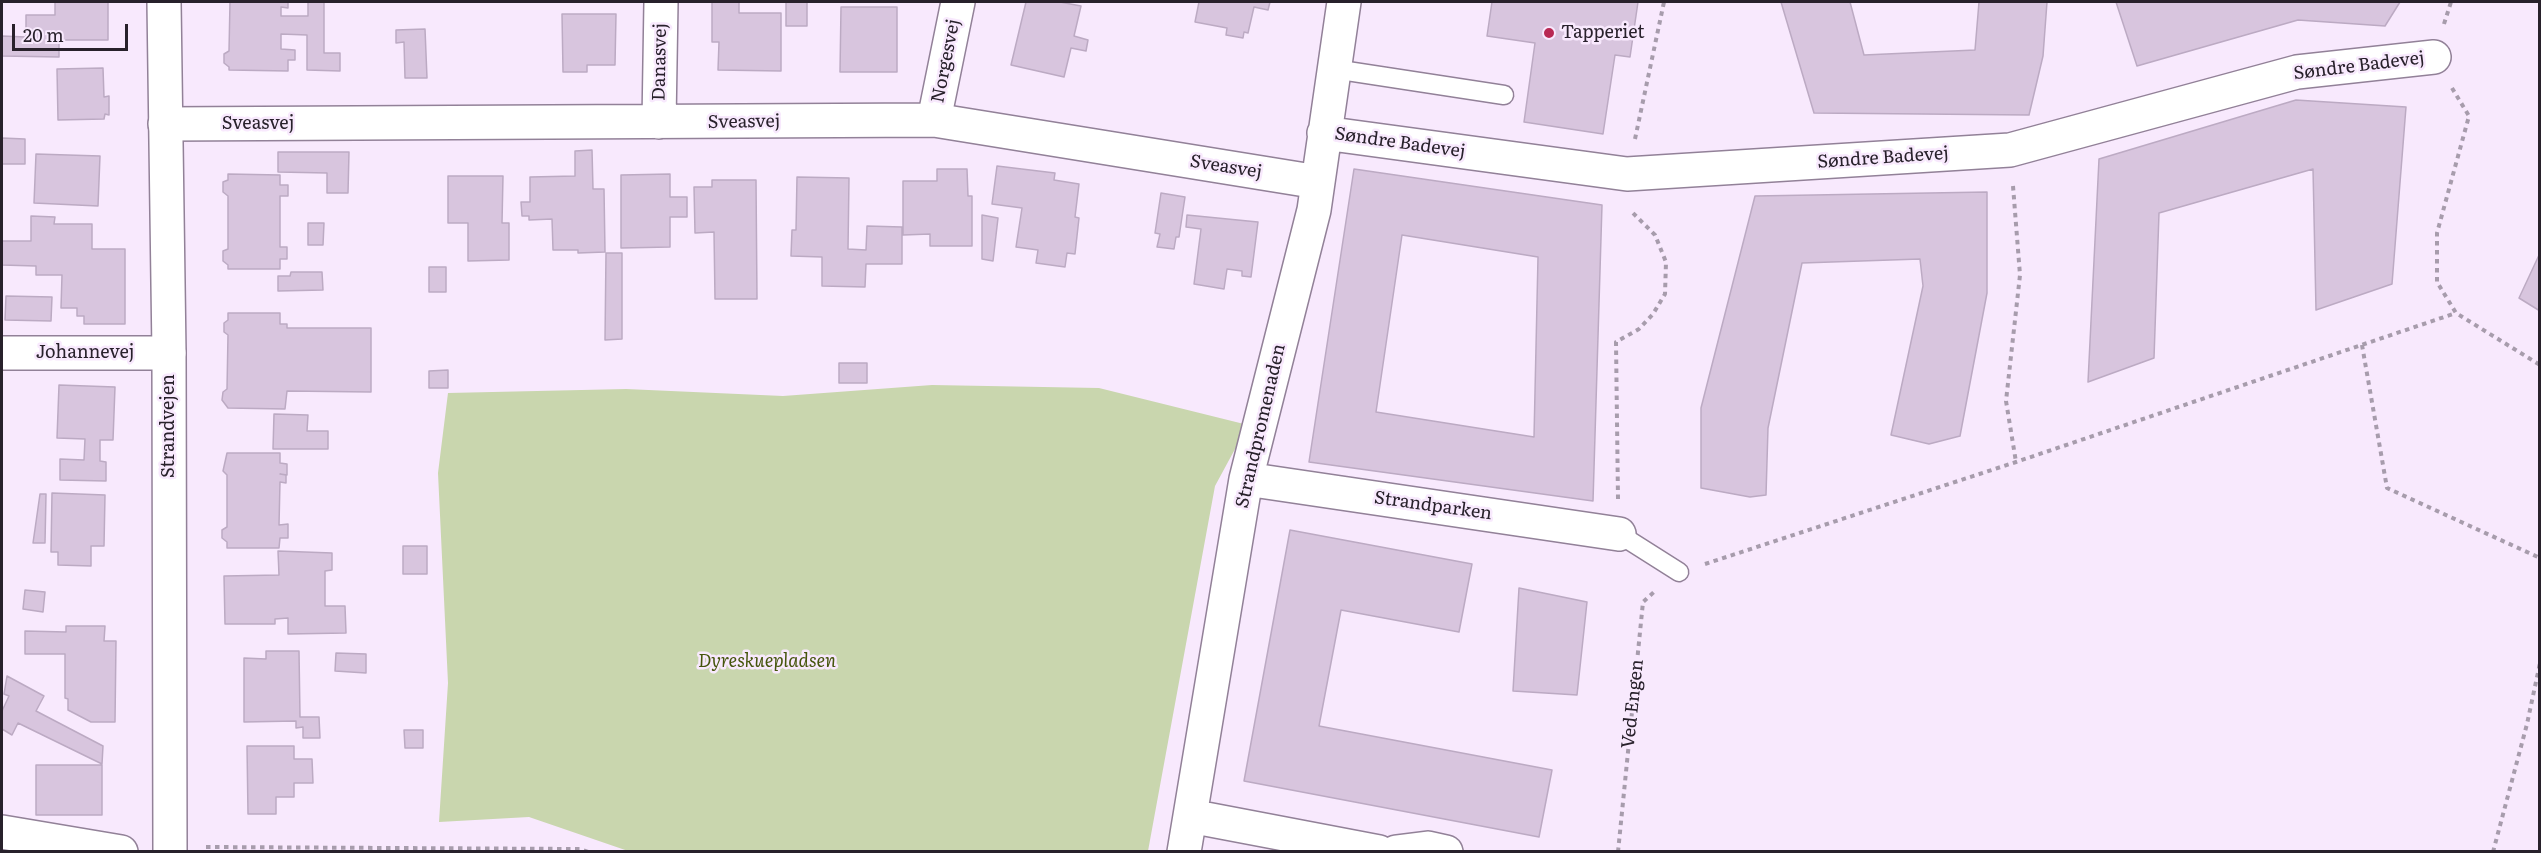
<!DOCTYPE html>
<html>
<head>
<meta charset="utf-8">
<style>
  body { margin:0 }
  #map { position:relative; width:2541px; height:853px; overflow:hidden; background:#f8e9fd; font-family:Literata,serif }
  canvas { display:block }
  .frame { position:absolute; inset:0; border:3px solid #28212b; pointer-events:none }
  .scale { position:absolute; left:12px; top:24px; width:116px; height:27px; box-sizing:border-box; border:3px solid #28212b; border-top:0; padding-left:8px; font-size:18px; line-height:21px; white-space:nowrap; color:#28212b; -webkit-text-stroke:4px #f8e9fd; paint-order:stroke }
</style>
</head>
<body>
<div id="map">
<canvas width="2541" height="853"></canvas>
<div class="frame"></div>
<div class="scale">20 m</div>
</div>
<script>
const context = document.querySelector('canvas').getContext('2d');
context.lineJoin = 'round';
function paint(path, color) { context.fillStyle = color; context.fill(path, 'evenodd'); }
function trace(path, color, width, dash) { context.strokeStyle = color; context.lineWidth = width; context.lineCap = dash ? 'butt' : 'round'; context.setLineDash(dash || []); context.stroke(path); }
function write(font, color, halo, rows, align = 'center') {
  context.font = font + ' Literata,serif'; context.lineWidth = 5; context.setLineDash([]); context.textBaseline = 'middle'; context.strokeStyle = halo; context.fillStyle = color; for (const [text, x, y, turn = 0] of rows) {
    context.save(); context.translate(x, y); context.rotate((+turn || 0) * Math.PI / 180); context.textAlign = isNaN(turn) ? turn : align; if (halo) context.strokeText(text, 0, 0); context.fillText(text, 0, 0); context.restore();
  }
}
paint(new Path2D(`
  M 932,385 L 1099,388 L 1248,425 L 1215,486 L 1148,851 L 631,852 L 529,817 L 439,822 L 448,683 L 438,473 L 448,393 L 626,389 L 783,396 Z`), '#c9d6ae');
const building = new Path2D(`
  M 55,2 L 108,2 L 108,40 L 59,40 L 59,57 L 2,56 L 2,36 L 26,37 L 26,15 L 55,15 Z
  M 230,2 L 288,2 L 288,8 L 281,7 L 281,16 L 308,16 L 308,2 L 324,2 L 324,53 L 340,53 L 340,71 L 307,70 L 307,35 L 281,34 L 281,49 L 295,50 L 295,60 L 288,60 L 288,71 L 229,70 L 229,67 L 224,63 L 224,54 L 229,51 Z
  M 712,2 L 739,2 L 739,13 L 781,13 L 781,71 L 718,70 L 719,42 L 712,42 Z
  M 786,2 L 807,2 L 807,26 L 786,26 Z
  M 1026,2 L 1060,2 L 1081,6 L 1074,36 L 1088,40 L 1086,51 L 1071,48 L 1064,77 L 1011,65 Z
  M 1199,2 L 1270,2 L 1268,10 L 1254,7 L 1248,33 L 1244,32 L 1243,38 L 1226,35 L 1227,28 L 1195,22 Z
  M 1492,2 L 1638,2 L 1630,57 L 1615,55 L 1603,134 L 1524,122 L 1535,43 L 1487,36 Z
  M 1781,2 L 1850,2 L 1864,55 L 1975,50 L 1979,2 L 2047,2 L 2043,56 L 2029,115 L 1814,113 Z
  M 2116,2 L 2400,2 L 2385,26 L 2298,20 L 2137,66 Z
  M 841,7 L 897,7 L 897,72 L 840,72 Z
  M 562,14 L 616,14 L 615,65 L 587,65 L 587,72 L 563,72 Z
  M 425,29 L 427,78 L 405,78 L 404,42 L 396,43 L 396,30 Z
  M 103,68 L 104,97 L 109,96 L 109,115 L 105,114 L 104,119 L 58,120 L 57,69 Z
  M 2296,100 L 2406,107 L 2392,284 L 2316,310 L 2313,169 L 2159,213 L 2154,358 L 2088,382 L 2099,159 Z
  M 2,138 L 25,139 L 25,164 L 2,164 Z
  M 592,150 L 593,189 L 604,189 L 605,252 L 578,253 L 578,250 L 553,250 L 552,219 L 529,220 L 529,216 L 522,216 L 521,202 L 530,202 L 530,177 L 575,176 L 575,151 Z
  M 278,152 L 349,152 L 348,193 L 327,193 L 327,173 L 278,172 Z
  M 36,154 L 100,156 L 98,206 L 34,203 Z
  M 997,166 L 1055,173 L 1054,180 L 1079,184 L 1075,217 L 1079,218 L 1075,254 L 1067,253 L 1065,267 L 1036,263 L 1038,250 L 1016,247 L 1022,208 L 992,204 Z
  M 937,169 L 967,169 L 968,196 L 972,196 L 972,246 L 930,246 L 930,234 L 903,235 L 903,181 L 937,181 Z
  M 1354,169 L 1602,205 L 1593,501 L 1309,462 ZM 1402,235 L 1538,257 L 1534,437 L 1376,412 Z
  M 228,174 L 280,175 L 280,185 L 288,185 L 288,196 L 280,196 L 280,247 L 287,247 L 287,259 L 280,259 L 280,269 L 228,269 L 228,265 L 223,261 L 223,251 L 228,249 L 228,196 L 223,192 L 223,182 L 228,180 Z
  M 670,174 L 670,197 L 687,197 L 687,217 L 670,217 L 670,247 L 621,248 L 621,175 Z
  M 448,176 L 503,176 L 502,223 L 509,223 L 509,260 L 468,261 L 468,223 L 448,223 Z
  M 797,177 L 849,178 L 848,249 L 866,250 L 867,226 L 902,227 L 902,264 L 866,264 L 865,287 L 822,286 L 822,257 L 791,256 L 792,230 L 796,230 Z
  M 712,180 L 756,180 L 757,299 L 715,299 L 714,232 L 695,233 L 694,187 L 712,187 Z
  M 1987,192 L 1987,293 L 1960,436 L 1929,444 L 1891,435 L 1923,286 L 1920,259 L 1802,263 L 1768,428 L 1766,495 L 1750,497 L 1701,488 L 1701,408 L 1755,196 Z
  M 1161,193 L 1185,197 L 1179,237 L 1176,237 L 1174,249 L 1157,247 L 1160,234 L 1155,233 Z
  M 982,215 L 998,218 L 993,261 L 982,259 Z
  M 1187,215 L 1258,222 L 1251,277 L 1242,276 L 1242,271 L 1227,269 L 1224,289 L 1194,284 L 1201,229 L 1186,227 Z
  M 31,216 L 55,217 L 54,224 L 92,224 L 92,249 L 125,249 L 125,324 L 84,324 L 84,316 L 77,316 L 77,308 L 61,308 L 62,275 L 36,275 L 36,266 L 2,265 L 2,241 L 31,241 Z
  M 308,223 L 324,223 L 323,245 L 308,245 Z
  M 606,253 L 622,253 L 622,339 L 605,340 Z
  M 2540,253 L 2540,311 L 2519,298 Z
  M 429,267 L 446,267 L 446,292 L 429,292 Z
  M 291,272 L 322,272 L 323,290 L 278,291 L 278,276 L 290,276 Z
  M 6,296 L 52,297 L 51,321 L 5,320 Z
  M 228,313 L 280,313 L 280,324 L 287,324 L 287,328 L 371,328 L 371,392 L 287,391 L 285,409 L 228,408 L 222,400 L 223,392 L 227,389 L 228,335 L 224,332 L 224,323 L 228,320 Z
  M 839,363 L 867,363 L 867,383 L 839,383 Z
  M 448,370 L 448,388 L 429,388 L 429,371 Z
  M 59,385 L 115,387 L 113,440 L 100,440 L 100,461 L 106,462 L 106,481 L 60,480 L 60,459 L 84,460 L 85,439 L 57,438 Z
  M 274,414 L 308,415 L 307,431 L 328,431 L 328,449 L 273,449 Z
  M 227,453 L 280,453 L 280,463 L 287,464 L 287,475 L 280,474 L 286,475 L 286,483 L 280,482 L 279,525 L 288,524 L 288,538 L 280,538 L 279,548 L 227,548 L 227,542 L 222,538 L 222,530 L 227,527 L 227,475 L 223,471 Z
  M 52,493 L 105,495 L 104,546 L 91,546 L 91,566 L 58,565 L 58,552 L 51,552 Z
  M 40,494 L 46,494 L 45,543 L 33,543 Z
  M 1290,530 L 1472,564 L 1459,632 L 1341,610 L 1319,726 L 1552,770 L 1539,837 L 1244,781 Z
  M 403,546 L 427,546 L 427,574 L 403,574 Z
  M 278,551 L 332,553 L 332,570 L 325,571 L 325,606 L 345,606 L 346,633 L 288,634 L 288,618 L 275,619 L 275,624 L 225,624 L 224,576 L 279,575 Z
  M 1519,588 L 1587,602 L 1577,695 L 1513,691 Z
  M 25,590 L 45,592 L 43,612 L 23,609 Z
  M 66,626 L 105,626 L 104,641 L 116,641 L 115,722 L 91,722 L 68,710 L 68,699 L 65,698 L 65,654 L 25,654 L 25,631 L 66,632 Z
  M 266,651 L 299,651 L 300,717 L 319,717 L 320,738 L 303,738 L 303,727 L 296,728 L 296,721 L 244,722 L 244,658 L 266,659 Z
  M 336,653 L 366,654 L 366,673 L 335,671 Z
  M 7,676 L 44,696 L 36,711 L 103,746 L 102,764 L 18,723 L 12,735 L 2,729 L 2,711 L 9,696 L 4,694 Z
  M 404,730 L 423,730 L 423,748 L 405,748 Z
  M 247,746 L 294,746 L 294,759 L 312,759 L 313,783 L 294,783 L 294,797 L 276,797 L 276,814 L 248,814 Z
  M 36,765 L 102,765 L 102,815 L 36,815 Z`);
paint(building, '#d8c5de');
trace(building, '#bcaac3', 1.5);
const service = new Path2D(`
  M 1334,69 L 1504,95
  M 1619,534 L 1679,572`);
const minor = new Path2D(`
  M 934,120 L 958,2
  M 659,122 L 661,2
  M 165,124 L 934,120 L 1318,182
  M 1324,133 L 1627,174 L 2010,150 L 2297,72 L 2434,57
  M 2,353 L 169,353
  M 1246,479 L 1619,534
  M 1190,816 L 1379,852
  M 2,832 L 121,852
  M 1184,852 L 1246,479 L 1314,210 L 1344,2
  M 1396,852 L 1428,848 L 1446,852`);
const tertiary = new Path2D(`
  M 164,2 L 169,353 L 170,852`);
trace(service, '#928198', 21);
trace(minor, '#928198', 36);
trace(tertiary, '#928198', 36);
trace(new Path2D(`
  M 2444,24 L 2451,2
  M 2452,88 L 2469,116 L 2437,233 L 2437,282 L 2456,313 L 2540,365
  M 1635,139 L 1664,2
  M 2013,186 L 2020,275 L 2006,401 L 2016,462
  M 2362,345 L 2387,488 L 2540,558
  M 1618,499 L 1616,342 L 1639,329 L 1653,314 L 1665,294 L 1666,262 L 1655,235 L 1631,211
  M 1705,564 L 2016,462 L 2456,313
  M 206,847 L 580,849 L 588,852
  M 1618,852 L 1643,602 L 1655,591
  M 2493,852 L 2527,724 L 2540,663`), '#a79cac', 4, [4.5, 4.5]);
trace(service, '#fff', 18);
trace(minor, '#fff', 33);
trace(tertiary, '#fff', 33);
for (const [x, y, r, color] of [
  [1549,33,6,"#b82853"]
]) { const dot = new Path2D(); dot.arc(x, y, r, 0, 2 * Math.PI); context.fillStyle = color; context.fill(dot); trace(dot, '#f8e9fd', 2); }
write('18px', '#28212b', '#f8e9fd', [
  ["Tapperiet",1561,33]
], 'left');
write('18px', '#28212b', '#f8e9fd', [
  ["Norgesvej",946,61,-79],
  ["Danasvej",660,62,-89],
  ["Søndre Badevej",2359,66,-7],
  ["Sveasvej",744,122,-1],
  ["Sveasvej",258,124],
  ["Søndre Badevej",1400,143,8],
  ["Søndre Badevej",1883,158,-4],
  ["Sveasvej",1226,167,9],
  ["Johannevej",85,353],
  ["Strandvejen",169,426,-90],
  ["Strandpromenaden",1261,426,-77],
  ["Strandparken",1433,506,8],
  ["Ved Engen",1633,704,-84]
]);
write('italic 18px', '#45550c', '#f8e9fd', [
  ["Dyreskuepladsen",767,662]
]);
</script>
</body>
</html>
